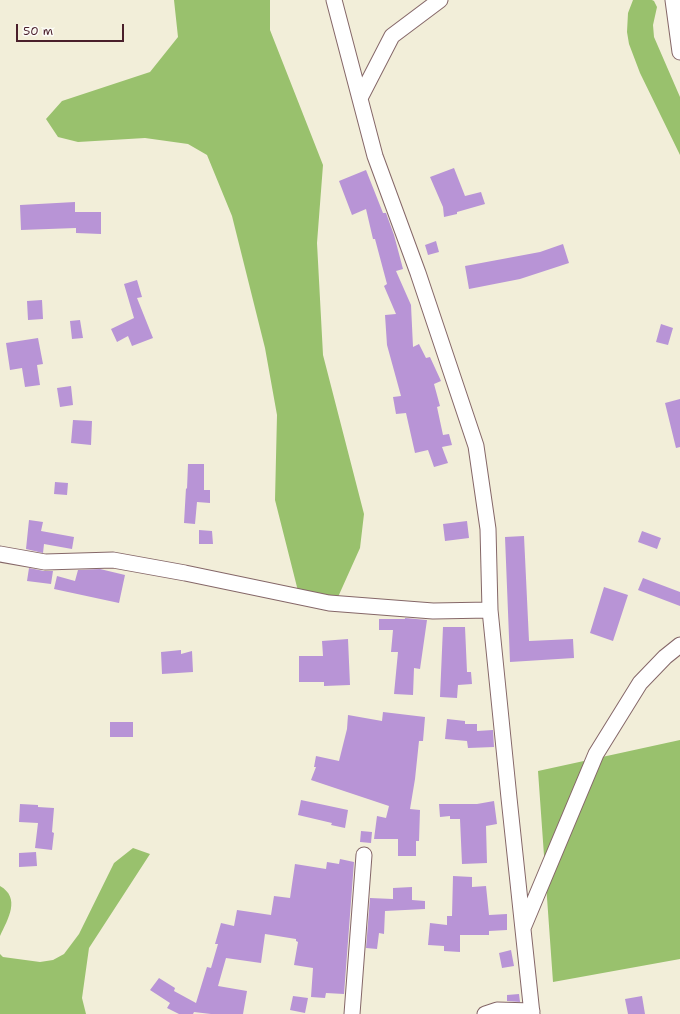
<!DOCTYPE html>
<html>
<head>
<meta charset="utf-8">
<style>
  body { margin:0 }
  #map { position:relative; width:680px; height:1014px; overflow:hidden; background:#f2eed9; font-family:"Shantell Sans",sans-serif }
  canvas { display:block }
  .scale { position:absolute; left:16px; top:24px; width:108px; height:18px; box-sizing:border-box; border:2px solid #4a1f2b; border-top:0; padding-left:5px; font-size:12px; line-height:14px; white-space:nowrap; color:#4a1f2b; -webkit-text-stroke:3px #fdfcf7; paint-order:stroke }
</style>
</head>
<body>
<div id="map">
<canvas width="680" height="1014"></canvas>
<div class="scale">50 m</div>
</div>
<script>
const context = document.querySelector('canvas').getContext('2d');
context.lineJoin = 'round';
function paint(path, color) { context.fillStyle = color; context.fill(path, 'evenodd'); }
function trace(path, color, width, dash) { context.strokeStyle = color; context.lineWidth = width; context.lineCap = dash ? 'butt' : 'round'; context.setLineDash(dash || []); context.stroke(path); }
paint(new Path2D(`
  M 174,0 L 270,0 L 270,30 L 323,165 L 317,243 L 323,355 L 364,514 L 360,548 L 338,597 L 298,591 L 275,500 L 277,415 L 265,348 L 232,216 L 207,155 L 188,144 L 145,138 L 78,142 L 58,137 L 46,119 L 62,101 L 150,72 L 178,37 Z
  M 633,0 L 652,0 L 654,1 L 657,7 L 653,25 L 654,37 L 680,97 L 680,155 L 640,73 L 629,44 L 627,32 L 628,13 Z
  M 680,740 L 680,959 L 553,982 L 538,771 Z
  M 133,848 L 150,854 L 89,948 L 82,998 L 86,1014 L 0,1014 L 0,954 L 3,957 L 40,962 L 53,960 L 64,954 L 79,934 L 114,863 Z
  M 0,886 C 21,898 8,919 0,936 Z`), '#99c16d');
paint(new Path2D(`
  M 454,168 L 465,196 L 481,192 L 485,204 L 457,212 L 457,214 L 444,217 L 443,207 L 430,177 Z
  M 366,170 L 383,213 L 386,213 L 394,235 L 403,269 L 396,271 L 411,305 L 413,347 L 419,344 L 426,358 L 430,357 L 441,381 L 434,384 L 440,406 L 437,407 L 443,435 L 449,434 L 452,445 L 442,447 L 448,463 L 434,467 L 428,450 L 415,453 L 406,413 L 396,414 L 393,397 L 401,396 L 387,345 L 385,315 L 396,314 L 384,286 L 387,284 L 375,239 L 373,239 L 366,209 L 352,215 L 339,181 Z
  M 75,202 L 75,212 L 101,212 L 101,234 L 76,233 L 76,228 L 21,230 L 20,205 Z
  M 436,241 L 439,252 L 428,255 L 425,245 Z
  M 563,244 L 569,263 L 520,279 L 469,289 L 465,266 L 540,252 Z
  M 137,280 L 142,297 L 137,298 L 153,338 L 132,346 L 128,336 L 117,342 L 111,329 L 134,318 L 124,284 Z
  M 42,300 L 43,319 L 28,320 L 27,301 Z
  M 80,320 L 83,338 L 72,339 L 70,321 Z
  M 661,324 L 673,328 L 668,345 L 656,342 Z
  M 38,338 L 43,364 L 37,365 L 40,385 L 25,387 L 22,368 L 10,370 L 6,343 Z
  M 71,386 L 73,405 L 60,407 L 57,388 Z
  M 680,399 L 680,447 L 676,448 L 665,403 Z
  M 73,420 L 92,421 L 91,445 L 71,443 Z
  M 188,464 L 204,464 L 204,490 L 210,490 L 210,503 L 197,502 L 195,524 L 184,523 L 186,488 L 187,489 Z
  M 55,482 L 68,483 L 67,495 L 54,494 Z
  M 29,520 L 43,522 L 41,531 L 74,537 L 72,549 L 44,544 L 43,553 L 26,549 Z
  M 467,521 L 469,538 L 445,541 L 443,524 Z
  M 199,530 L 212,531 L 213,544 L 199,544 Z
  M 642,531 L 661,538 L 657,549 L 638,542 Z
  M 524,536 L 529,641 L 573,639 L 574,658 L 510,662 L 505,537 Z
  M 29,568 L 44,571 L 53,571 L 51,584 L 27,581 Z
  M 100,569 L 125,575 L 119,603 L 54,589 L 57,576 L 75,581 L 78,570 Z
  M 643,578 L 680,592 L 680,606 L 638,590 Z
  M 604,587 L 628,595 L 613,641 L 590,633 Z
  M 405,618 L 427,620 L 420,669 L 414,668 L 413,695 L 394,694 L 398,652 L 391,652 L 393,630 L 379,630 L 379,619 L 405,619 Z
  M 443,627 L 465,627 L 467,672 L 471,672 L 472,684 L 458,685 L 457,698 L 440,697 Z
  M 348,639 L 350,685 L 324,686 L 324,682 L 299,682 L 299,656 L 323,656 L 322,641 Z
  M 181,650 L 181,654 L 192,651 L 193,672 L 162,674 L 161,652 Z
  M 383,712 L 425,717 L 423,741 L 419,741 L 415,779 L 410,809 L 420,810 L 419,841 L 416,841 L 416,856 L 398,856 L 398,839 L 374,839 L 377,816 L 386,818 L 389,806 L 311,780 L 316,767 L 314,767 L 316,756 L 339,761 L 347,729 L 348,715 L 382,721 Z
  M 447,719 L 465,721 L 465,724 L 477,724 L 477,731 L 493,730 L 494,747 L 468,748 L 467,741 L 445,739 Z
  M 110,722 L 133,722 L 133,737 L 110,737 Z
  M 301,800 L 348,810 L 345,828 L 331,825 L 332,823 L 298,815 Z
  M 494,801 L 497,824 L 486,826 L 487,863 L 462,864 L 460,819 L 450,819 L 450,816 L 440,817 L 439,804 L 477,804 Z
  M 20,804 L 38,805 L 38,807 L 54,808 L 52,832 L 54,833 L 52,850 L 35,848 L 38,823 L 19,822 Z
  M 361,831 L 372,832 L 371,843 L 360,842 Z
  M 36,852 L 37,866 L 19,867 L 19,853 Z
  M 340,859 L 354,862 L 344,994 L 326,993 L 325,998 L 311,997 L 313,968 L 294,965 L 298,942 L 296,941 L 296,939 L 265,934 L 261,963 L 226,958 L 218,986 L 247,991 L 243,1014 L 211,1014 L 194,1012 L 193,1014 L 179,1014 L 167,1008 L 170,1003 L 150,990 L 159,978 L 175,988 L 174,991 L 196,1003 L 207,967 L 211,968 L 218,944 L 215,944 L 221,923 L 234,926 L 237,910 L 271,915 L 274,896 L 290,898 L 295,864 L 326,869 L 327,862 L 339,864 Z
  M 453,876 L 472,877 L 472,887 L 486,886 L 489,915 L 507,914 L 507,930 L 489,931 L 489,935 L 460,935 L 460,952 L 444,951 L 444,946 L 428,945 L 430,923 L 447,925 L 447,916 L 452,916 Z
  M 412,887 L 412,900 L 425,901 L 425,909 L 385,911 L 384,934 L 379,933 L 377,949 L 366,948 L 370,898 L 393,899 L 393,888 Z
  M 511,950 L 514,966 L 502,968 L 499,953 Z
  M 519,994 L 520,1002 L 507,1001 L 507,995 Z
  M 293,996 L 308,998 L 305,1013 L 290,1010 Z
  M 642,996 L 645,1014 L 628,1014 L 625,999 Z`), '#b894d6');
const minor = new Path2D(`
  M 334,0 L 375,156 L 418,273 L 476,446 L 488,529 L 490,610 L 509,798 L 532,1014
  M 673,0 L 680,52
  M 360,98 L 392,36 L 440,0
  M 0,554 L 45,562 L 113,560 L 185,573 L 329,603 L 433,611 L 490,610
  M 523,928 L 596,754 L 640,683 L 665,657 L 680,645
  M 352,1014 L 364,855
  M 485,1014 L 497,1010 L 532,1011`);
trace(minor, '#856768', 17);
trace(minor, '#fff', 15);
</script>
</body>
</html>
